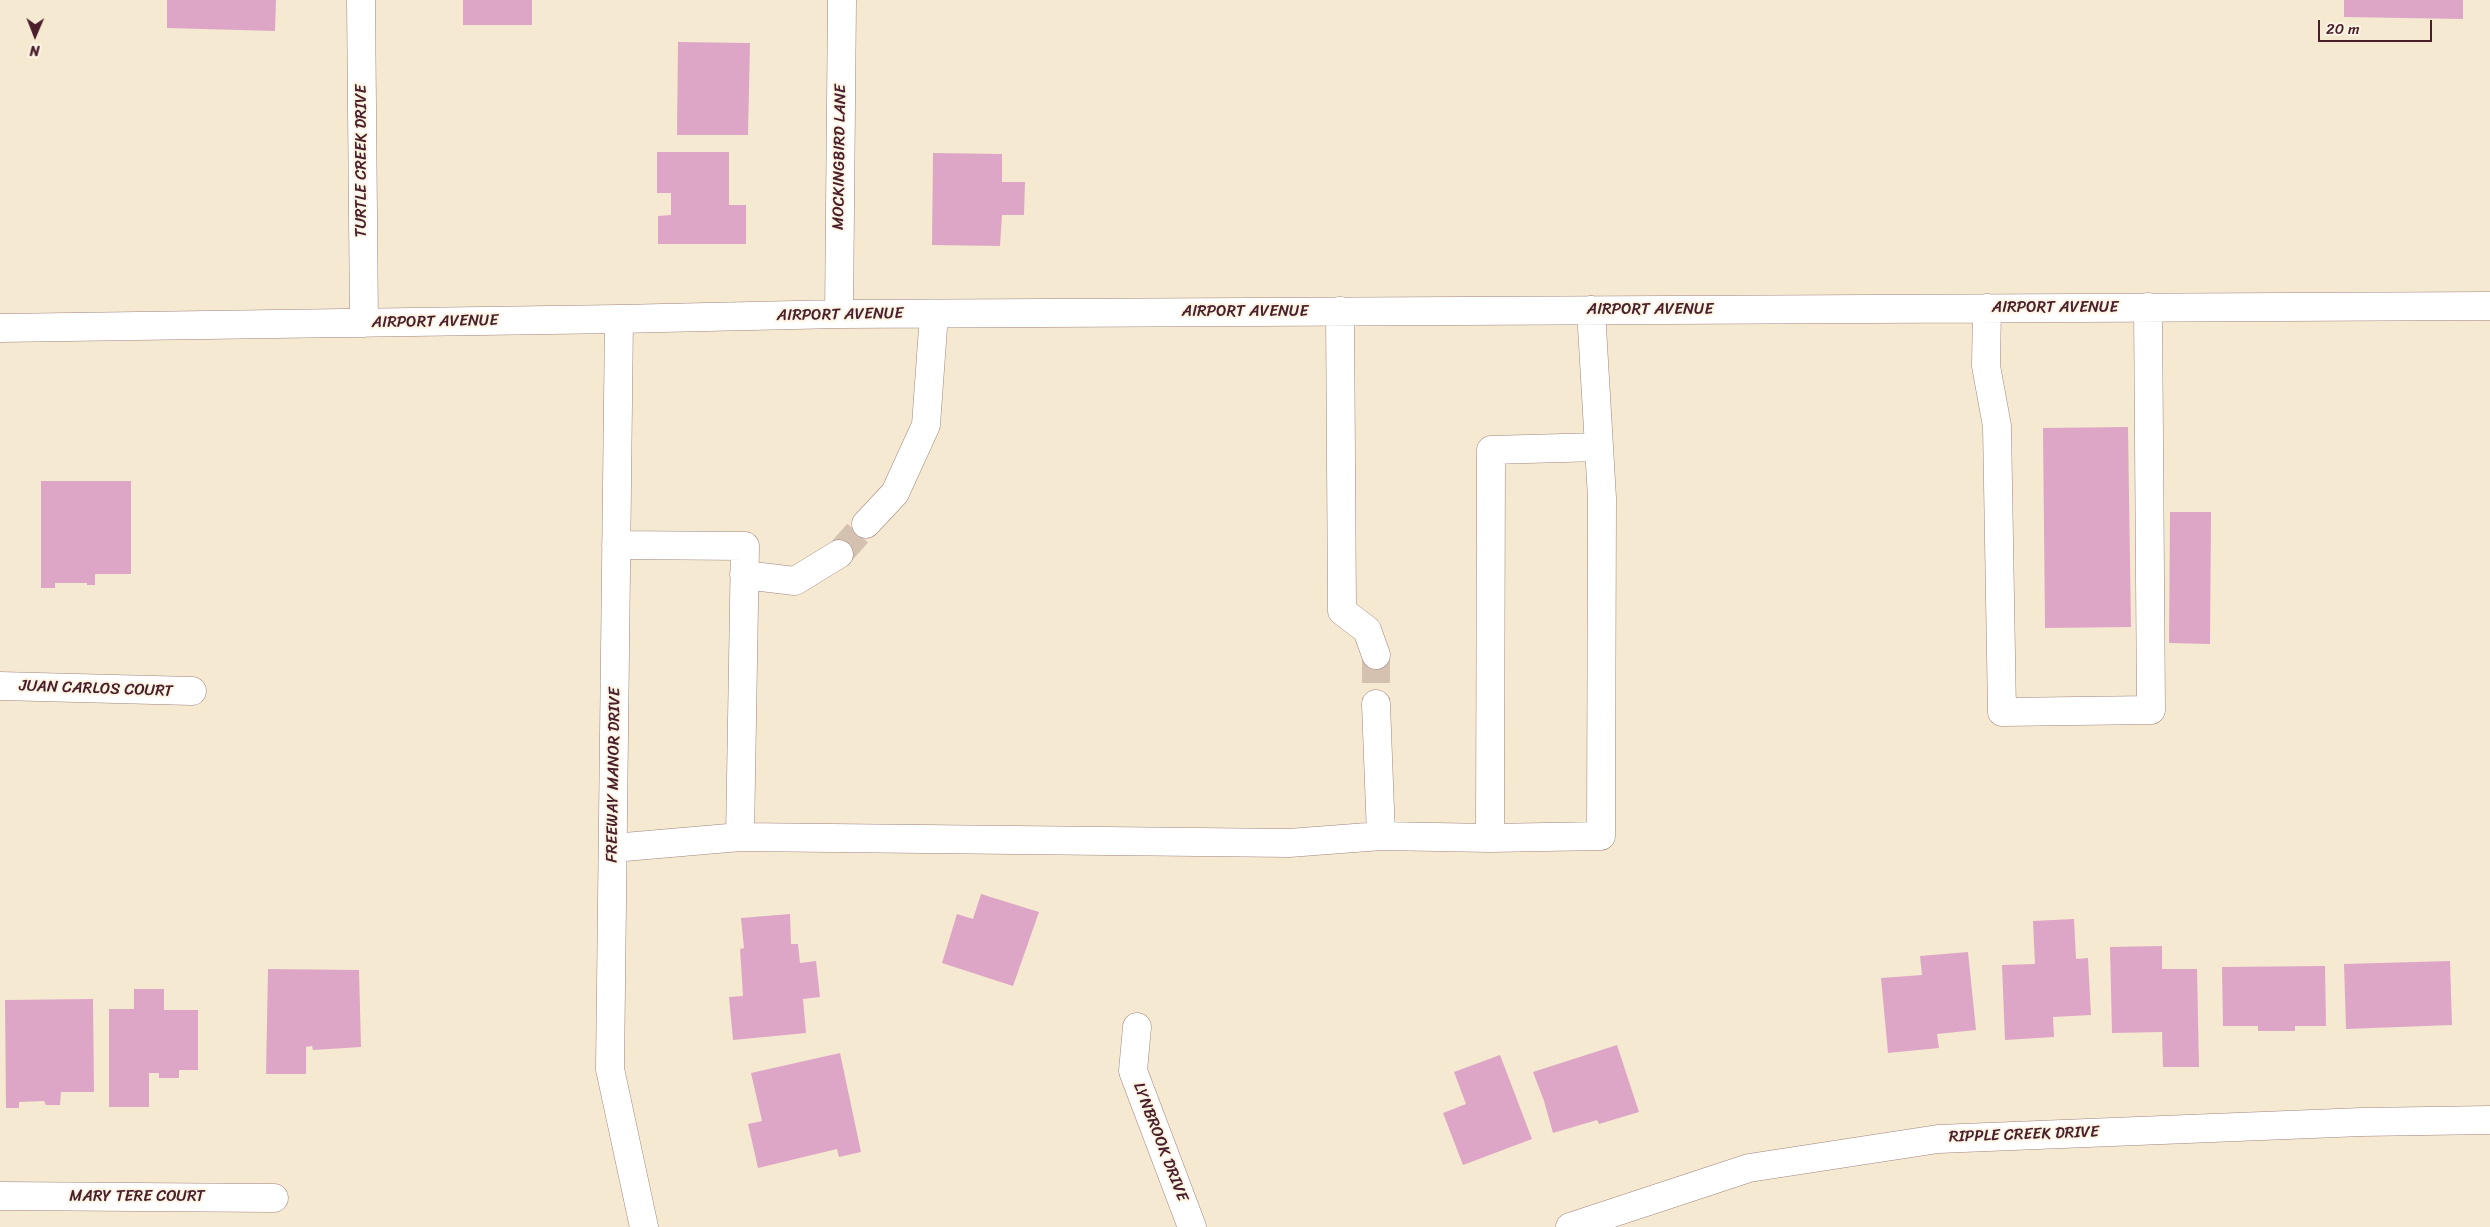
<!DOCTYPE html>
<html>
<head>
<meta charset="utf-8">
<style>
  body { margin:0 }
  #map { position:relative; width:2490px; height:1227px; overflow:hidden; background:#f6e9d1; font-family:Sriracha,sans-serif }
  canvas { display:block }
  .north { position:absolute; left:10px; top:10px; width:50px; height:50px; -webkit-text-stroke:4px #fcf5e5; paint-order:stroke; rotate:181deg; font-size:14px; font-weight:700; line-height:20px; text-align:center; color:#4a1f2b }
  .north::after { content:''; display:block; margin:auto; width:18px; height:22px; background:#4a1f2b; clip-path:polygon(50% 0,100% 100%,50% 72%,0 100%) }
  .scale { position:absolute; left:2318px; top:20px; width:114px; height:22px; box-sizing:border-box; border:2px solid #4a1f2b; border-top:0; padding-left:6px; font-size:15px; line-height:18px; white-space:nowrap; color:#4a1f2b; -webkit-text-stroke:4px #fcf5e5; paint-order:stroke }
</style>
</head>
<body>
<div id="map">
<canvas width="2490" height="1227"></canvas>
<div class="north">N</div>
<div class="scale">20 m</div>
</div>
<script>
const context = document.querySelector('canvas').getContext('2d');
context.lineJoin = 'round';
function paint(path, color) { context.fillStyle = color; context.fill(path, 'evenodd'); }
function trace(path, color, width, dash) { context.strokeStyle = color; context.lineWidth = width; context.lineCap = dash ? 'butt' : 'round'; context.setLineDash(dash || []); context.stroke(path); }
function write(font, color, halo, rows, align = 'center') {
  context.font = font + ' Sriracha,sans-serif'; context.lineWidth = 4; context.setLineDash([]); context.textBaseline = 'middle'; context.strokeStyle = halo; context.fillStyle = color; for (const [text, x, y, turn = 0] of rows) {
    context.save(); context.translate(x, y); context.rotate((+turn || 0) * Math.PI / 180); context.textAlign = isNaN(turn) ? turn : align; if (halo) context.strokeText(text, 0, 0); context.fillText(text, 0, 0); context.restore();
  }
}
paint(new Path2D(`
  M 167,0 L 276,0 L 275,31 L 167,28 Z
  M 463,0 L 532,0 L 532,25 L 463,25 Z
  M 2344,0 L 2463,0 L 2463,19 L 2344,17 Z
  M 678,42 L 750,43 L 748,135 L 677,135 Z
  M 657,152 L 729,152 L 729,205 L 746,205 L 746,244 L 658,244 L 658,216 L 671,215 L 671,193 L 657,193 Z
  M 933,153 L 1002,154 L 1002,182 L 1025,182 L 1024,215 L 1002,215 L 1000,246 L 932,245 Z
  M 2128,427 L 2131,627 L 2045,628 L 2043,428 Z
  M 41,481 L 131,481 L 131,574 L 95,574 L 95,585 L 87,585 L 87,583 L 55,583 L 55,588 L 41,588 Z
  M 2170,512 L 2211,512 L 2210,644 L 2169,643 Z
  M 981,894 L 1039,912 L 1013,986 L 942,963 L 957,914 L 973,919 Z
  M 790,914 L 791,944 L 798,944 L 800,963 L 816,961 L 820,997 L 803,999 L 806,1033 L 733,1040 L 729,997 L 743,996 L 740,949 L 744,948 L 741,918 Z
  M 2074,919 L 2076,959 L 2088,958 L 2091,1015 L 2053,1017 L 2054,1037 L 2005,1040 L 2002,965 L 2035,964 L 2033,921 Z
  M 2162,946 L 2162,969 L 2197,969 L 2199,1067 L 2163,1067 L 2162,1032 L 2112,1033 L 2110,947 Z
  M 1968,952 L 1976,1030 L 1937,1034 L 1939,1048 L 1888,1053 L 1881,978 L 1922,975 L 1920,956 Z
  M 2450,961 L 2452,1025 L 2346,1029 L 2344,964 Z
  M 2325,966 L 2326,1026 L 2295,1026 L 2295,1031 L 2258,1031 L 2258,1026 L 2223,1026 L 2222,967 Z
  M 268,969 L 359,970 L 361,1047 L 313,1050 L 312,1046 L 306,1047 L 306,1074 L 266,1074 Z
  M 134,989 L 164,989 L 164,1010 L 198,1010 L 198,1070 L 179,1070 L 179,1078 L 159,1078 L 159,1073 L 149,1073 L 149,1107 L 109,1107 L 109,1009 L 134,1009 Z
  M 93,999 L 94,1092 L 61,1092 L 60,1105 L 46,1105 L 44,1101 L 19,1102 L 19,1108 L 6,1108 L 5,1000 Z
  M 1617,1045 L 1639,1112 L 1599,1124 L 1597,1120 L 1553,1133 L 1544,1101 L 1533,1072 Z
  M 840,1053 L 861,1152 L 839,1157 L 837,1149 L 758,1168 L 748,1124 L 762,1121 L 751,1073 Z
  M 1500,1055 L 1532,1139 L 1463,1165 L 1443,1113 L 1466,1104 L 1454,1072 Z`), '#dda6c7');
trace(new Path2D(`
  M 839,554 L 866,524
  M 1376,655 L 1376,704`), '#d4c1b0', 28, [28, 14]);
const minor = new Path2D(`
  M 361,0 L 364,323
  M 1987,308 L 1986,366 L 1997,426 L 2002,712 L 2151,710 L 2148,307
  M 1591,310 L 1602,498 L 1601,836 L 1490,838 L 1491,450 L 1599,447
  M 1340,311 L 1342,611 L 1367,630 L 1376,655
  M 839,314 L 842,0
  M 619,319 L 610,1069 L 644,1227
  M 0,328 L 619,319 L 839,314 L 2490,306
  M 866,524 L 895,493 L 926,425 L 934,314
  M 616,545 L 745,546 L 740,837 L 1289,843 L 1381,836
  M 744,575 L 795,581 L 839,554
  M 0,686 L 192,691
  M 1376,704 L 1381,836 L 1490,838
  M 613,848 L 740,837
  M 1137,1027 L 1133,1071 L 1192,1227
  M 0,1196 L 274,1198
  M 1570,1227 L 1749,1168 L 1938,1139 L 2362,1122 L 2490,1120`);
trace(minor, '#a0847e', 29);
trace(minor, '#fff', 28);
write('16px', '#4a1f2b', '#fcf5e5', [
  ["MOCKINGBIRD LANE",840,157,-89],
  ["TURTLE CREEK DRIVE",362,161,-90],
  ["AIRPORT AVENUE",2055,308],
  ["AIRPORT AVENUE",1650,310],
  ["AIRPORT AVENUE",1245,312],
  ["AIRPORT AVENUE",840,315,-1],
  ["AIRPORT AVENUE",435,322,-1],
  ["JUAN CARLOS COURT",96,689,2],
  ["FREEWAY MANOR DRIVE",614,775,-89],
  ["RIPPLE CREEK DRIVE",2024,1135,-2],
  ["LYNBROOK DRIVE",1160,1142,69],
  ["MARY TERE COURT",137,1197]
]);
</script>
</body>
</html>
